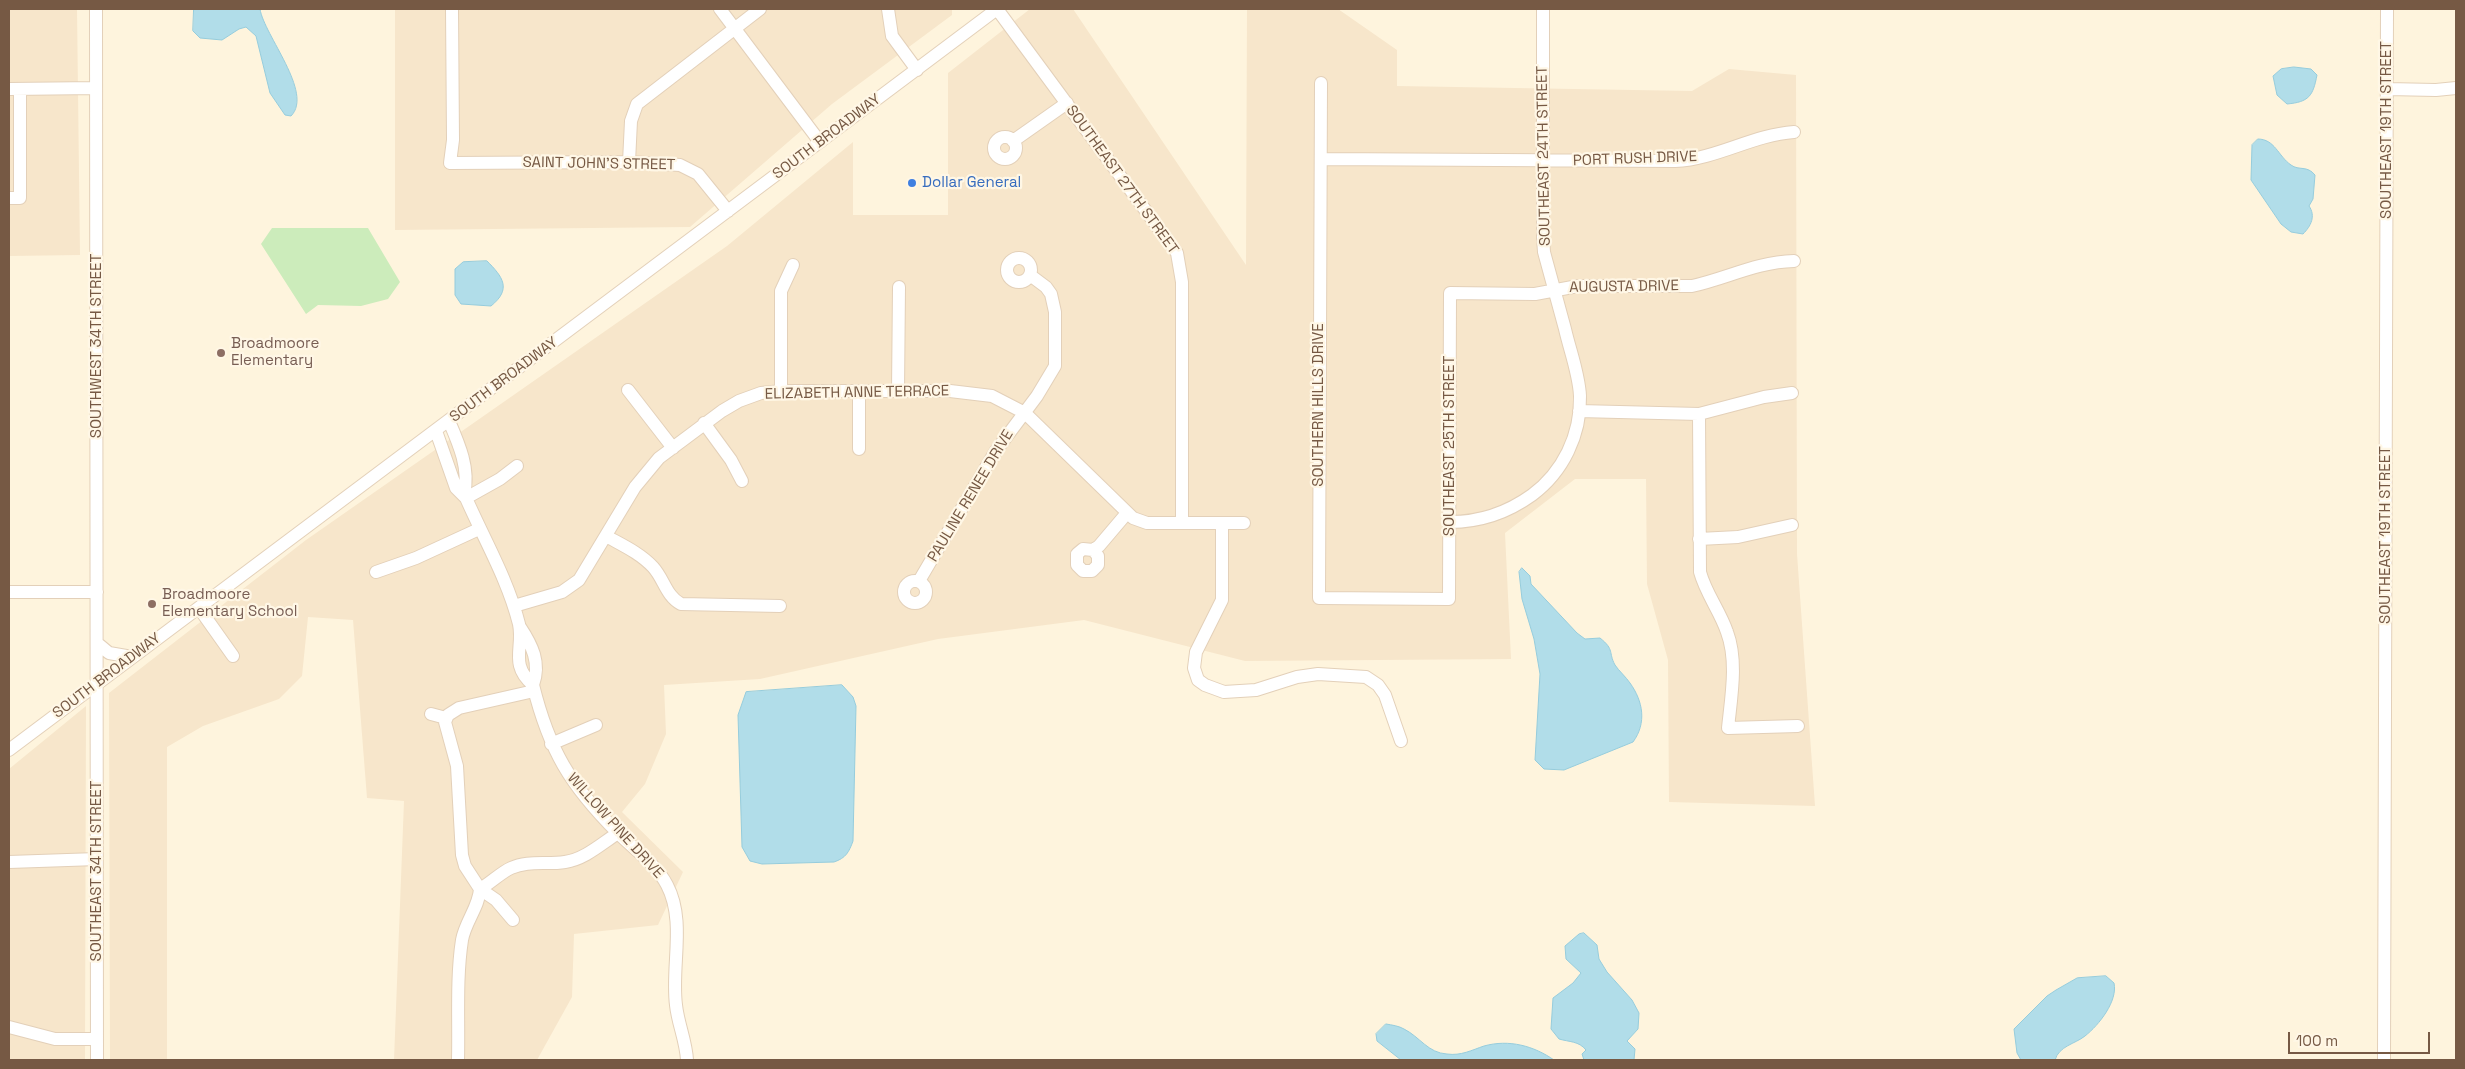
<!DOCTYPE html>
<html>
<head>
<meta charset="utf-8">
<style>
  body { margin:0 }
  #map { position:relative; width:2465px; height:1069px; overflow:hidden; background:#fef4dd; font-family:"Space Grotesk",sans-serif }
  canvas { display:block }
  .frame { position:absolute; inset:0; border:10px solid #765944; pointer-events:none }
  .scale { position:absolute; left:2288px; top:1032px; width:142px; height:22px; box-sizing:border-box; border:2px solid #765944; border-top:0; padding-left:6px; font-size:15px; line-height:18px; white-space:nowrap; color:#765944; -webkit-text-stroke:4px #fff7e6; paint-order:stroke }
</style>
</head>
<body>
<div id="map">
<canvas width="2465" height="1069"></canvas>
<div class="frame"></div>
<div class="scale">100 m</div>
</div>
<script>
const context = document.querySelector('canvas').getContext('2d');
context.lineJoin = 'round';
function paint(path, color) { context.fillStyle = color; context.fill(path, 'evenodd'); }
function trace(path, color, width, dash) { context.strokeStyle = color; context.lineWidth = width; context.lineCap = dash ? 'butt' : 'round'; context.setLineDash(dash || []); context.stroke(path); }
function write(font, color, halo, rows, align = 'center') {
  context.font = font + ' "Space Grotesk",sans-serif'; context.lineWidth = 4.5; context.setLineDash([]); context.textBaseline = 'middle'; context.strokeStyle = halo; context.fillStyle = color; for (const [text, x, y, turn = 0] of rows) {
    context.save(); context.translate(x, y); context.rotate((+turn || 0) * Math.PI / 180); context.textAlign = isNaN(turn) ? turn : align; if (halo) context.strokeText(text, 0, 0); context.fillText(text, 0, 0); context.restore();
  }
}
paint(new Path2D(`
  M 9,9 L 77,9 L 80,255 L 9,256 Z
  M 395,9 L 952,9 L 952,15 L 832,104 L 690,227 L 395,230 Z
  M 1030,9 L 1073,9 L 1246,265 L 1247,9 L 1338,9 L 1397,50 L 1397,86 L 1692,91 L 1729,69 L 1796,75 L 1797,554 L 1815,806 L 1669,802 L 1668,660 L 1647,584 L 1646,479 L 1575,479 L 1505,533 L 1511,659 L 1245,661 L 1084,620 L 938,639 L 760,679 L 664,685 L 666,734 L 645,784 L 622,812 L 683,872 L 658,925 L 574,934 L 572,997 L 537,1060 L 394,1060 L 404,801 L 367,798 L 353,620 L 308,617 L 302,676 L 279,699 L 203,726 L 167,747 L 167,1060 L 110,1060 L 109,693 L 306,540 L 727,246 L 853,142 L 853,215 L 948,215 L 948,73 Z
  M 86,706 L 85,1060 L 9,1060 L 9,769 Z`), '#f7e6cb');
paint(new Path2D(`
  M 272,228 L 368,228 L 400,282 L 388,299 L 361,306 L 318,305 L 306,314 L 261,244 Z`), '#ccecbb');
const water = new Path2D(`
  M 194,9 L 260,9 C 264,35 314,93 291,116 L 285,115 L 270,93 L 256,36 L 246,27 L 239,29 L 222,40 L 200,38 L 193,31 Z
  M 2294,67 L 2311,69 L 2317,75 C 2313,96 2309,102 2287,104 L 2277,95 L 2273,76 L 2281,69 Z
  M 2258,139 C 2275,139 2278,156 2291,165 C 2299,171 2307,165 2315,175 L 2313,199 L 2309,206 C 2316,216 2311,226 2303,234 L 2291,232 L 2281,224 L 2251,180 L 2252,145 Z
  M 487,261 C 503,277 512,289 491,306 L 461,304 L 455,295 L 455,269 L 463,262 Z
  M 1522,568 L 1530,576 L 1531,584 L 1577,633 L 1585,639 L 1600,638 C 1615,650 1608,652 1615,665 C 1619,671 1626,677 1630,683 C 1643,701 1647,723 1633,742 L 1564,770 L 1544,769 L 1535,760 L 1540,674 L 1534,639 L 1522,599 L 1519,572 Z
  M 842,685 L 853,697 L 856,706 L 853,841 C 849,852 846,858 834,862 L 762,864 L 750,861 L 742,847 L 738,715 L 746,692 Z
  M 1584,933 L 1597,945 L 1599,959 L 1607,972 L 1632,1000 L 1639,1013 L 1638,1029 L 1627,1041 L 1635,1049 L 1634,1060 L 1584,1060 L 1582,1054 L 1586,1050 C 1579,1041 1569,1042 1559,1039 L 1551,1029 L 1553,998 L 1573,983 L 1581,973 L 1566,959 L 1565,946 L 1579,934 Z
  M 2106,976 L 2114,983 C 2118,1001 2099,1025 2085,1036 C 2075,1044 2059,1046 2055,1060 L 2021,1060 L 2017,1053 L 2014,1029 L 2047,996 L 2056,990 L 2077,978 Z
  M 1386,1024 C 1392,1025 1399,1026 1404,1029 C 1420,1037 1428,1053 1447,1054 C 1461,1056 1472,1050 1484,1046 C 1509,1039 1534,1046 1554,1060 L 1401,1060 L 1377,1041 L 1376,1034 Z`);
paint(water, '#b1dde9');
trace(water, '#96ccdc', 1);
const minor = new Path2D(`
  M 96,9 L 97,1060
  M 452,9 L 453,140 L 450,163 L 629,162 L 680,165 L 698,174 L 728,211
  M 720,9 L 820,142
  M 888,9 L 892,36 L 917,70
  M 1321,83 L 1319,598 L 1449,599 L 1450,293 L 1535,294 L 1578,286 L 1692,286 C 1728,278 1756,262 1794,261
  M 9,89 L 96,88
  M 2387,89 L 2436,90 L 2456,88
  M994 148a11 11 0 1 1 22 0a11 11 0 1 1-22 0Z
  M 1013,141 L 1067,103
  M 1321,159 L 1675,161 C 1717,159 1752,135 1794,132
  M 629,162 L 631,121 L 637,104 L 760,9
  M 9,198 L 20,198 L 20,89
  M1007 270a12 12 0 1 1 24 0a12 12 0 1 1-24 0Z
  M 628,390 L 673,448
  M 781,391 L 781,291 L 793,265
  M 898,391 L 899,287
  M 1579,411 L 1699,414 L 1764,397 L 1792,393
  M 1699,414 L 1700,572 C 1706,594 1720,611 1727,632 C 1738,661 1731,698 1728,728 L 1798,726
  M 449,421 C 459,444 470,469 464,494
  M 704,423 L 731,460 L 742,481
  M 436,431 L 456,488 L 466,498 C 484,539 508,580 519,624 C 524,648 509,664 533,685 C 541,663 532,645 520,627
  M 859,449 L 859,391
  M 466,498 L 500,479 L 517,466
  M 1450,522 C 1480,522 1507,513 1532,495 C 1563,472 1581,435 1580,396 C 1579,374 1570,351 1565,329 C 1558,303 1551,278 1544,252 L 1543,238 L 1543,9
  M 1222,523 L 1222,600 L 1196,652 L 1194,668 L 1198,680 L 1205,685 L 1224,692 L 1256,690 L 1297,677 L 1318,674 L 1366,677 L 1378,685 L 1385,695 L 1401,741
  M 606,536 C 622,545 640,553 653,567 C 664,579 666,596 681,604 L 780,606
  M 1699,539 L 1738,537 L 1792,525
  M 1093,550 L 1098,556 L 1098,565 L 1092,571 L 1083,571 L 1077,565 L 1077,554 L 1083,549 L 1093,550 L 1099,546 L 1127,513
  M 376,572 L 416,558 L 479,529
  M904 592a11 11 0 1 1 22 0a11 11 0 1 1-22 0Z
  M 919,581 L 995,452 L 1037,396 L 1055,366 L 1055,312 L 1051,294 L 1046,287 L 1030,275
  M 9,592 L 97,592
  M 514,606 L 562,592 L 579,580 L 635,487 L 659,458 L 722,411 L 739,401 L 761,393 L 781,391 L 950,391 L 992,396 L 1025,413 L 1133,518 L 1147,523 L 1244,523
  M 199,608 L 233,656
  M 97,643 L 109,653 L 132,657
  M 533,685 C 549,750 570,785 618,833 C 634,849 656,864 667,885 C 686,921 671,966 676,1005 C 678,1024 686,1041 687,1060
  M 431,714 L 446,718
  M 551,744 L 596,725
  M 9,750 L 997,9 L 1177,253 L 1182,282 L 1182,523
  M 9,862 L 97,859
  M 513,920 L 496,900 L 480,889 C 491,883 500,873 511,868 C 528,860 547,865 565,862 C 585,859 601,844 618,833
  M 9,1027 L 55,1039 L 97,1039
  M 458,1060 C 459,1021 456,979 462,940 C 465,922 479,907 480,889 L 465,866 L 462,855 L 457,766 L 445,722 L 448,715 L 459,708 L 534,691
  M 2384,1060 L 2387,9`);
trace(minor, '#e3d0b9', 14);
trace(minor, '#fff', 12);
for (const [x, y, r, color] of [
  [912,183,5,"#3f7fe0"],
  [221,353,5,"#8d6e63"],
  [152,604,5,"#8d6e63"]
]) { const dot = new Path2D(); dot.arc(x, y, r, 0, 2 * Math.PI); context.fillStyle = color; context.fill(dot); trace(dot, '#fff7e6', 2); }
write('15px', '#765944', '#fff7e6', [
  ["SOUTHEAST 19TH STREET",2387,130,-90],
  ["SOUTH BROADWAY",827,137,-37],
  ["SOUTHEAST 24TH STREET",1544,156,-91],
  ["PORT RUSH DRIVE",1635,159,-2],
  ["SAINT JOHN'S STREET",599,164,1],
  ["SOUTHEAST 27TH STREET",1122,180,54],
  ["AUGUSTA DRIVE",1624,287,-1],
  ["SOUTHWEST 34TH STREET",97,346,-90],
  ["SOUTH BROADWAY",504,380,-37],
  ["ELIZABETH ANNE TERRACE",857,393,-1],
  ["SOUTHERN HILLS DRIVE",1319,405,-90],
  ["SOUTHEAST 25TH STREET",1450,446,-90],
  ["PAULINE RENEE DRIVE",971,496,-59],
  ["SOUTHEAST 19TH STREET",2386,535,-90],
  ["SOUTH BROADWAY",107,676,-37],
  ["WILLOW PINE DRIVE",615,826,48],
  ["SOUTHEAST 34TH STREET",97,871,-90]
]);
write('15px', '#366cbe', '#fff7e6', [
  ["Dollar General",922,183]
], 'left');
write('15px', '#785e54', '#fff7e6', [
  ["Broadmoore",231,344],
  ["Elementary",231,361],
  ["Broadmoore",162,595],
  ["Elementary School",162,612]
], 'left');
</script>
</body>
</html>
